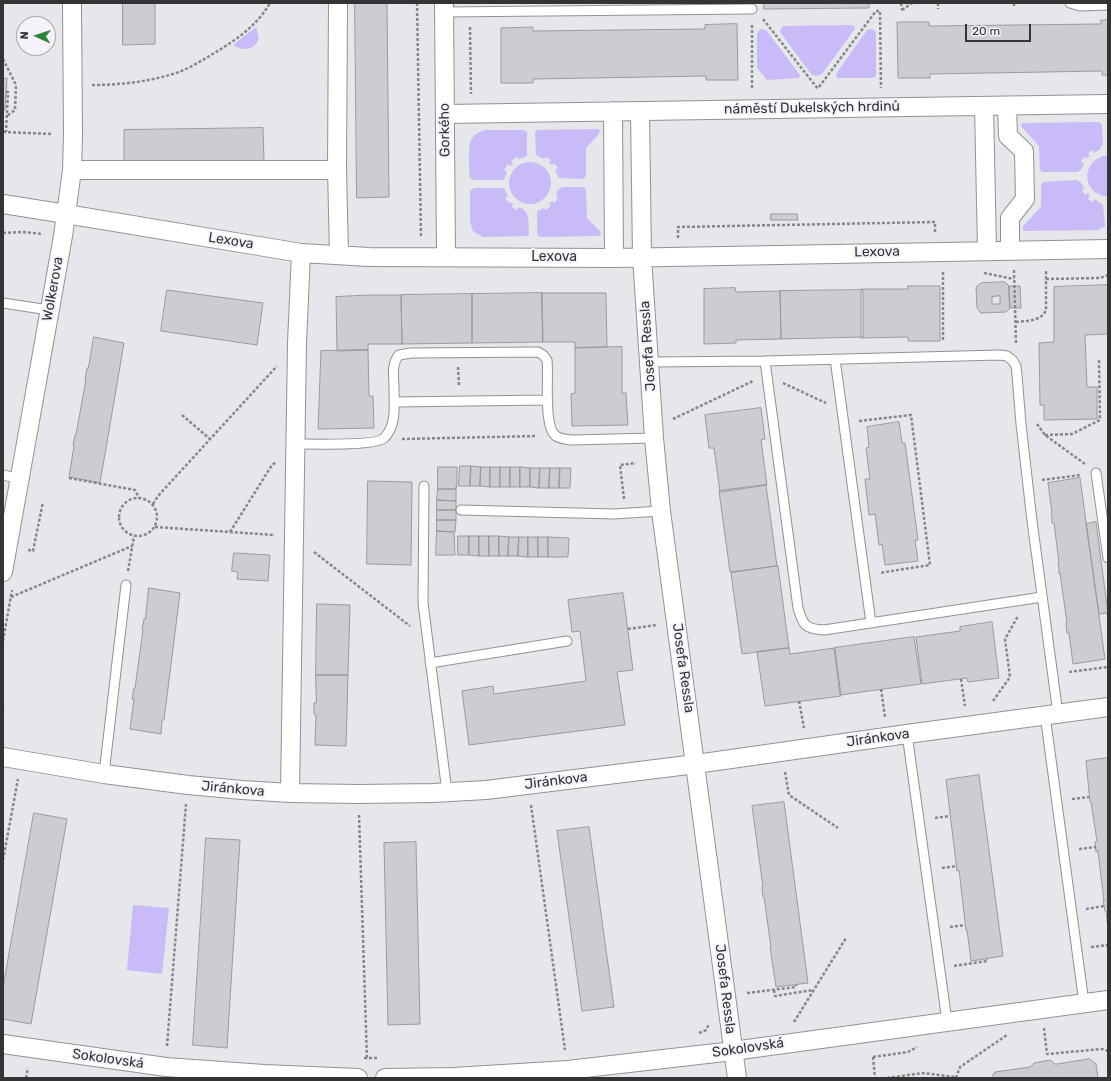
<!DOCTYPE html>
<html>
<head>
<meta charset="utf-8">
<style>
  body { margin:0 }
  #map { position:relative; width:1111px; height:1081px; overflow:hidden; background:#e7e6eb; font-family:Rubik,sans-serif }
  canvas { display:block }
  .frame { position:absolute; inset:0; border:4px solid #343436; pointer-events:none }
  .north { position:absolute; left:16px; top:16px; width:40px; height:40px; box-sizing:border-box; background:#f5f3f9; border:1px solid #a8a7ab; border-radius:50%; rotate:273deg; font-size:11px; font-weight:700; line-height:16px; text-align:center; color:#343436 }
  .north::after { content:''; display:block; margin:auto; width:14px; height:18px; background:#2b8738; clip-path:polygon(50% 0,100% 100%,50% 72%,0 100%) }
  .scale { position:absolute; left:965px; top:24px; width:66px; height:18px; box-sizing:border-box; border:2px solid #343436; border-top:0; padding-left:5px; font-size:12px; line-height:14px; white-space:nowrap; color:#343436; -webkit-text-stroke:3px #f5f3f9; paint-order:stroke }
</style>
</head>
<body>
<div id="map">
<canvas width="1111" height="1081"></canvas>
<div class="frame"></div>
<div class="north">N</div>
<div class="scale">20 m</div>
</div>
<script>
const context = document.querySelector('canvas').getContext('2d');
context.lineJoin = 'round';
function paint(path, color) { context.fillStyle = color; context.fill(path, 'evenodd'); }
function trace(path, color, width, dash) { context.strokeStyle = color; context.lineWidth = width; context.lineCap = dash ? 'butt' : 'round'; context.setLineDash(dash || []); context.stroke(path); }
function write(font, color, halo, rows, align = 'center') {
  context.font = font + ' Rubik,sans-serif'; context.lineWidth = 4; context.setLineDash([]); context.textBaseline = 'middle'; context.strokeStyle = halo; context.fillStyle = color; for (const [text, x, y, turn = 0] of rows) {
    context.save(); context.translate(x, y); context.rotate((+turn || 0) * Math.PI / 180); context.textAlign = isNaN(turn) ? turn : align; if (halo) context.strokeText(text, 0, 0); context.fillText(text, 0, 0); context.restore();
  }
}
paint(new Path2D(`
  M 852,25 L 855,27 L 854,30 L 822,74 L 816,76 L 811,74 L 780,32 L 781,28 L 784,26 Z
  M 256,27 L 259,38 C 255,50 244,52 233,45 Z
  M 763,29 L 767,31 L 800,75 L 799,78 L 767,80 L 757,68 L 757,34 L 759,30 Z
  M 871,29 L 874,30 L 876,33 L 876,76 L 873,78 L 837,78 L 836,74 L 867,30 Z
  M 1099,122 L 1102,125 L 1103,144 L 1100,149 L 1094,153 L 1092,150 L 1088,153 L 1090,156 L 1087,158 L 1084,157 L 1081,162 L 1084,164 L 1081,170 L 1077,172 L 1042,172 L 1040,169 L 1039,146 L 1021,126 L 1022,123 Z
  M 597,129 L 600,130 L 599,134 L 586,148 L 586,176 L 583,179 L 559,178 L 555,170 L 558,168 L 554,163 L 552,165 L 549,163 L 551,160 L 546,157 L 544,159 L 536,155 L 535,133 L 537,130 Z
  M 485,130 L 524,130 L 527,132 L 527,156 L 519,159 L 516,157 L 511,161 L 513,164 L 510,166 L 508,164 L 504,170 L 507,172 L 505,177 L 503,180 L 474,180 L 470,178 C 469,172 469,165 469,158 C 469,143 469,135 485,130 Z
  M 1108,155 L 1108,197 C 1081,194 1080,159 1108,155 Z
  M509 183a21 21 0 1 1 42 0a21 21 0 1 1-42 0Z
  M 1077,180 L 1082,184 L 1084,188 L 1082,190 L 1085,195 L 1088,193 L 1090,196 L 1088,199 L 1093,202 L 1095,199 L 1103,205 L 1105,226 L 1098,230 L 1025,231 L 1023,230 L 1023,226 L 1041,207 L 1041,185 L 1043,182 Z
  M 562,187 L 584,187 L 586,189 L 587,218 L 600,231 L 601,234 L 599,236 L 539,237 L 537,233 L 537,211 L 544,208 L 546,210 L 551,206 L 549,204 L 552,201 L 554,203 L 558,198 L 556,196 L 557,191 Z
  M 474,188 L 504,188 L 508,196 L 505,198 L 509,203 L 511,202 L 513,204 L 512,207 L 517,210 L 519,207 C 531,212 528,222 529,234 L 528,236 L 483,237 L 476,233 L 473,231 L 470,222 L 470,191 Z
  M 133,905 L 169,908 L 162,974 L 127,970 Z`), '#c9bbf7');
const building = new Path2D(`
  M 123,3 L 155,3 L 155,44 L 123,45 Z
  M 355,3 L 387,3 L 389,197 L 357,198 Z
  M 764,3 L 869,3 L 869,8 L 764,9 Z
  M 1101,20 L 1108,20 L 1108,75 L 1102,75 L 1102,71 L 930,74 L 930,78 L 898,78 L 897,22 L 929,22 L 929,26 L 931,26 L 1101,24 Z
  M 737,24 L 738,80 L 706,80 L 706,76 L 533,79 L 533,83 L 501,83 L 501,28 L 533,27 L 533,31 L 705,29 L 705,25 Z
  M 3,78 L 7,78 L 5,110 L 3,110 Z
  M 263,128 L 264,161 L 124,162 L 124,130 Z
  M 771,214 L 797,214 L 798,220 L 771,220 Z
  M 1005,282 L 1009,286 L 1010,308 L 1006,312 L 981,313 L 977,308 L 976,287 L 981,283 ZM 1000,296 L 1000,304 L 992,304 L 992,297 Z
  M 1108,285 L 1108,334 L 1085,335 L 1087,387 L 1097,387 L 1097,419 L 1044,420 L 1044,405 L 1040,405 L 1039,343 L 1054,342 L 1054,287 Z
  M 908,286 L 940,286 L 940,341 L 908,341 L 908,337 L 861,338 L 861,289 L 908,289 Z
  M 1009,286 L 1020,286 L 1021,308 L 1010,308 Z
  M 735,288 L 736,292 L 780,291 L 781,339 L 736,340 L 736,343 L 704,344 L 704,289 Z
  M 167,290 L 263,303 L 257,345 L 161,331 Z
  M 863,290 L 863,337 L 781,339 L 780,291 Z
  M 542,293 L 606,293 L 607,347 L 575,348 L 575,342 L 543,342 Z
  M 542,293 L 543,342 L 472,343 L 472,294 Z
  M 472,294 L 472,343 L 402,344 L 401,295 Z
  M 369,295 L 401,295 L 402,344 L 368,344 L 368,350 L 337,351 L 336,297 Z
  M 94,337 L 124,343 L 100,483 L 69,477 L 74,446 L 73,446 L 75,435 L 76,435 L 86,379 L 85,379 L 87,368 L 88,368 Z
  M 622,347 L 622,393 L 626,393 L 628,425 L 572,426 L 571,394 L 575,393 L 575,348 Z
  M 368,350 L 369,396 L 373,396 L 374,428 L 318,429 L 321,351 Z
  M 761,408 L 765,439 L 761,440 L 767,485 L 720,492 L 714,448 L 709,448 L 705,415 Z
  M 899,422 L 902,443 L 905,443 L 918,540 L 915,540 L 918,561 L 885,565 L 882,544 L 879,545 L 875,514 L 869,515 L 865,479 L 870,479 L 866,448 L 869,447 L 867,427 Z
  M 460,466 L 471,466 L 470,486 L 459,486 Z
  M 471,466 L 481,467 L 480,486 L 470,486 Z
  M 438,467 L 457,467 L 457,485 L 455,486 L 457,486 L 456,489 L 438,489 Z
  M 481,467 L 490,467 L 490,487 L 480,486 Z
  M 490,467 L 500,467 L 500,487 L 490,487 Z
  M 500,467 L 510,467 L 510,487 L 500,487 Z
  M 510,467 L 520,467 L 520,487 L 510,487 Z
  M 520,467 L 530,468 L 530,487 L 520,487 Z
  M 530,468 L 540,468 L 539,488 L 530,487 Z
  M 540,468 L 550,468 L 549,488 L 539,488 Z
  M 550,468 L 560,468 L 559,488 L 549,488 Z
  M 560,468 L 571,468 L 570,488 L 559,488 Z
  M 1080,478 L 1105,659 L 1073,664 L 1069,633 L 1067,633 L 1066,623 L 1067,623 L 1060,573 L 1059,574 L 1059,569 L 1058,563 L 1059,563 L 1054,523 L 1052,523 L 1052,518 L 1051,514 L 1052,513 L 1048,483 Z
  M 368,481 L 412,482 L 411,565 L 367,564 Z
  M 766,485 L 777,566 L 730,572 L 719,491 Z
  M 438,489 L 456,489 L 456,501 L 437,500 Z
  M 437,500 L 456,501 L 456,510 L 437,510 Z
  M 437,510 L 456,510 L 456,520 L 437,520 Z
  M 437,520 L 456,520 L 455,532 L 437,531 Z
  M 1096,522 L 1108,613 L 1099,614 L 1086,524 Z
  M 437,531 L 454,532 L 455,555 L 436,555 Z
  M 458,536 L 469,536 L 469,555 L 458,555 Z
  M 469,536 L 479,536 L 479,556 L 469,555 Z
  M 479,536 L 489,536 L 489,556 L 479,556 Z
  M 489,536 L 499,536 L 499,556 L 489,556 Z
  M 499,536 L 509,537 L 508,556 L 499,556 Z
  M 509,537 L 519,537 L 518,556 L 508,556 Z
  M 519,537 L 528,537 L 528,557 L 518,556 Z
  M 528,537 L 538,537 L 538,557 L 528,557 Z
  M 538,537 L 548,537 L 548,557 L 538,557 Z
  M 548,537 L 569,538 L 568,557 L 548,557 Z
  M 234,553 L 270,555 L 268,581 L 237,579 L 238,572 L 232,571 Z
  M 778,566 L 789,648 L 742,654 L 731,573 Z
  M 149,588 L 180,593 L 164,720 L 162,720 L 161,734 L 130,729 L 134,699 L 132,699 L 134,688 L 135,688 L 143,630 L 142,630 L 144,619 L 145,619 Z
  M 623,593 L 633,670 L 617,672 L 625,725 L 469,745 L 462,691 L 493,686 L 494,694 L 586,681 L 580,631 L 572,632 L 568,600 Z
  M 317,604 L 350,605 L 348,675 L 316,675 Z
  M 992,622 L 999,678 L 968,682 L 967,678 L 922,684 L 916,637 L 960,631 L 960,627 Z
  M 914,637 L 921,684 L 840,695 L 834,648 Z
  M 789,648 L 790,654 L 835,648 L 841,696 L 765,706 L 757,652 Z
  M 316,675 L 348,675 L 346,746 L 315,745 L 316,715 L 314,714 L 314,703 L 316,703 Z
  M 1108,758 L 1108,929 L 1106,911 L 1105,911 L 1103,901 L 1104,901 L 1098,851 L 1096,852 L 1095,842 L 1097,841 L 1091,802 L 1090,802 L 1086,761 Z
  M 979,775 L 1003,956 L 971,961 L 967,930 L 966,930 L 959,870 L 957,871 L 946,780 Z
  M 784,802 L 808,983 L 776,987 L 770,947 L 771,947 L 764,897 L 763,897 L 762,887 L 763,887 L 752,806 Z
  M 34,813 L 67,819 L 31,1024 L 3,1019 L 3,988 Z
  M 589,827 L 614,1007 L 582,1011 L 557,831 Z
  M 206,838 L 240,840 L 227,1048 L 193,1045 Z
  M 416,842 L 420,1024 L 388,1025 L 384,843 Z
  M 1090,1059 L 1096,1064 L 1098,1078 L 991,1078 L 995,1072 L 1030,1067 L 1034,1063 L 1050,1060 L 1055,1064 Z`);
paint(building, '#cdccd1');
trace(building, '#9a9a9e', 1);
const service = new Path2D(`
  M 1070,3 L 1080,6 L 1108,5
  M 444,12 L 752,9
  M 3,303 L 49,310
  M 835,359 L 871,623
  M 765,361 L 798,608 C 803,626 806,629 824,630 L 1042,597
  M 649,362 L 765,361 L 1000,355 L 1007,356 L 1013,361 L 1016,366 L 1017,375 L 1021,424 L 1032,521 L 1058,714
  M 394,402 L 548,400
  M 296,444 C 310,444 377,446 384,438 C 397,426 394,404 394,388 C 394,377 391,364 399,355 L 411,353 L 538,352 L 543,355 L 547,360 C 549,377 543,427 556,436 C 560,439 565,439 571,440 L 654,438
  M 1096,473 L 1108,558
  M 3,475 L 20,479
  M 424,486 L 423,603 L 447,792
  M 461,510 L 614,514 L 661,511
  M 430,663 L 567,641
  M 1045,715 L 1084,1003
  M 907,734 L 947,1021
  M 104,774 L 126,585`);
const minor = new Path2D(`
  M 338,3 L 337,170 L 339,255
  M 444,3 L 446,257
  M 984,106 L 987,250
  M 1007,106 L 1008,136 L 1024,151 L 1025,199 L 1010,218 L 1010,250
  M 613,111 L 614,258
  M 640,111 L 642,257 L 654,438 L 661,511 L 737,1078
  M 445,114 L 1108,104
  M 72,170 L 337,170
  M 3,204 L 66,214 L 301,253 L 369,257 L 614,258 L 1108,249
  M 3,572 L 63,236 L 72,170 L 73,135 L 72,3
  M 3,757 L 104,774 L 188,785 L 242,790 L 290,793 L 359,794 L 433,793 L 486,790 L 696,764 L 907,734 L 1108,707
  M 290,793 L 297,343 L 301,253
  M 3,1044 L 166,1067 L 264,1074 L 358,1078
  M 385,1078 L 453,1077 L 568,1070 L 733,1051 L 1108,1000`);
trace(service, '#929195', 11);
trace(minor, '#929195', 20);
trace(new Path2D(`
  M 417,3 L 421,238
  M 901,3 L 902,10
  M 938,3 L 938,9
  M 1014,3 L 1014,8
  M 902,10 L 912,3
  M 763,19 L 818,89
  M 752,25 L 752,90
  M 470,27 L 471,94
  M 3,59 L 16,85 L 15,110 L 7,116
  M 92,85 C 119,85 146,82 173,74 C 184,71 196,64 206,58 C 231,43 255,29 270,3
  M 819,87 L 876,11 L 880,11 L 881,88
  M 6,92 L 8,92 L 6,132
  M 3,132 L 52,134
  M 3,233 L 23,232 L 42,234
  M 678,238 L 678,227 L 935,222 L 935,233
  M 1014,270 L 1016,343
  M 943,272 L 943,341
  M 984,273 L 1014,279
  M 1046,279 L 1100,278 L 1108,275
  M 1016,322 C 1027,321 1042,321 1046,310 L 1046,270
  M 458,367 L 459,386
  M 783,383 L 826,403
  M 182,415 L 210,439
  M 673,419 L 753,381
  M 859,421 L 911,415 L 930,565 L 879,573
  M 1037,424 L 1045,435 L 1085,464
  M 1045,435 L 1072,434 L 1100,420 L 1099,360
  M 402,439 L 537,436
  M 69,478 L 135,490 L 139,498
  M 1042,480 L 1081,475
  M119 517a19 19 0 1 1 38 0a19 19 0 1 1-38 0Z
  M 624,499 L 620,465 L 636,463
  M 153,504 L 158,496 L 277,366
  M 155,527 L 275,535
  M 230,532 L 272,465 L 276,462
  M 28,550 L 33,551 L 43,502
  M 314,552 L 410,626
  M 128,571 L 134,536
  M 11,597 L 132,546
  M 628,629 L 657,625
  M 3,641 L 12,590
  M 1069,672 L 1108,667
  M 961,679 L 965,706
  M 881,689 L 885,717
  M 799,701 L 804,728
  M 993,701 L 1010,677 L 1005,639 L 1018,616
  M 3,708 L 3,713
  M 785,772 L 789,795 L 838,828
  M 1072,799 L 1089,797
  M 531,805 L 565,1050
  M 359,815 L 367,1060
  M 935,818 L 950,816
  M 1079,849 L 1096,847
  M 3,860 L 18,779
  M 942,868 L 957,866
  M 1086,909 L 1104,906
  M 950,927 L 965,925
  M 1091,947 L 1108,945
  M 954,966 L 987,961 L 987,959
  M 774,990 L 775,996 L 813,990
  M 747,993 L 796,987 L 796,985
  M 794,1022 L 846,938
  M 1044,1028 L 1047,1054 L 1102,1049 L 1108,1051
  M 699,1033 L 706,1030 L 709,1024
  M 167,1046 L 186,804
  M 873,1057 L 908,1052 L 917,1047
  M 873,1057 L 875,1078
  M 364,1058 L 377,1058
  M 26,1078 L 28,1068
  M 887,1078 L 923,1073 L 955,1077
  M 956,1078 L 960,1067 L 1007,1035`), '#87878a', 2.5, [3, 2]);
trace(service, '#fff', 9);
trace(minor, '#fff', 18);
write('14px', '#343436', '#f5f3f9', [
  ["náměstí Dukelských hrdinů",812,108,-1],
  ["Gorkého",445,130,-91],
  ["Lexova",231,241,9],
  ["Lexova",877,252,-1],
  ["Lexova",554,257],
  ["Wolkerova",53,289,-80],
  ["Josefa Ressla",648,346,-94],
  ["Josefa Ressla",683,668,82],
  ["Jiránkova",878,738,-8],
  ["Jiránkova",556,781,-7],
  ["Jiránkova",233,789,5],
  ["Josefa Ressla",725,989,83],
  ["Sokolovská",748,1048,-8],
  ["Sokolovská",108,1059,8]
]);
</script>
</body>
</html>
